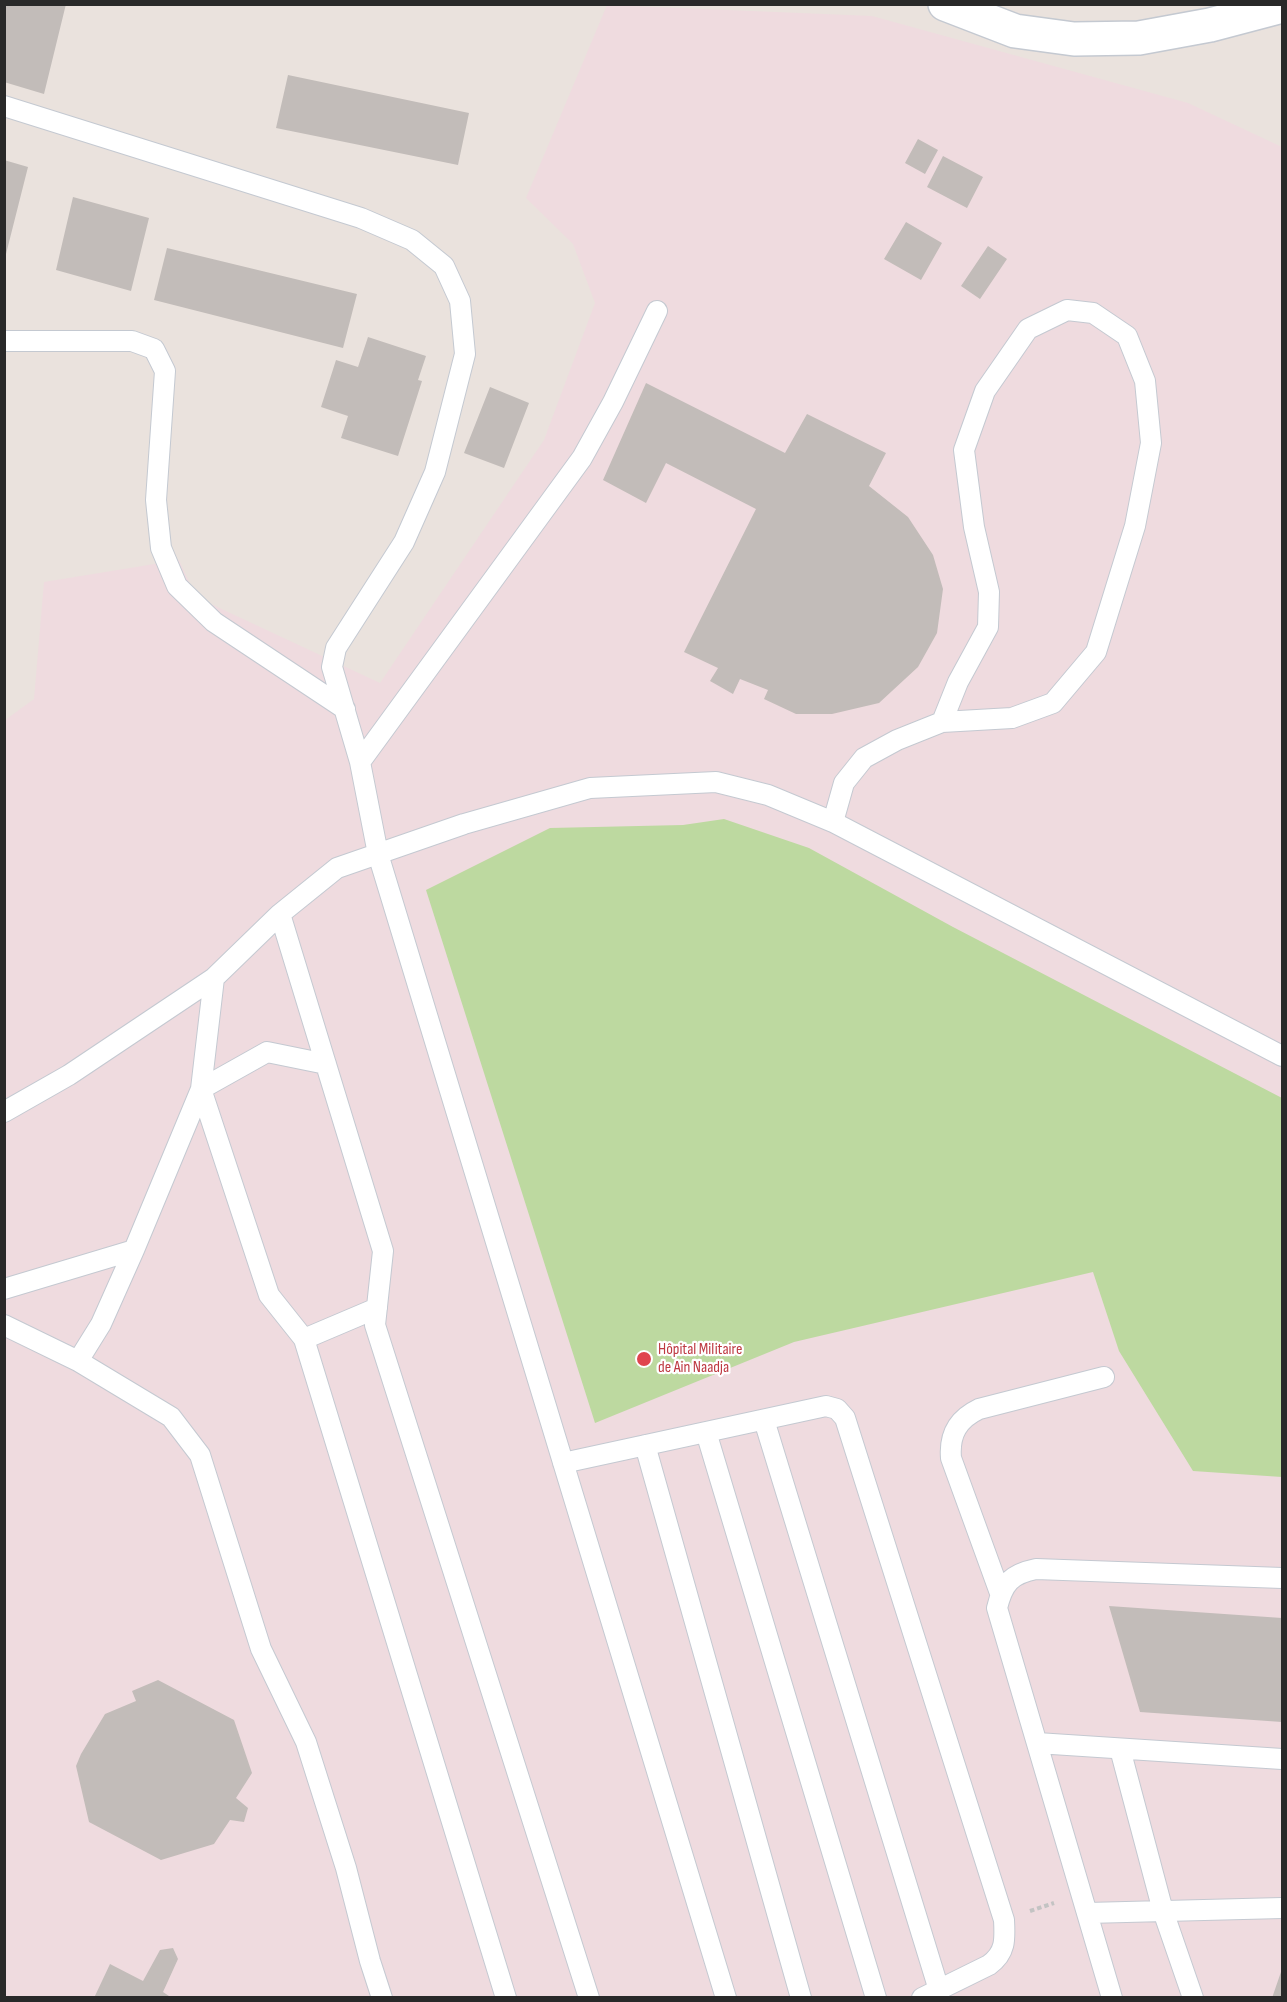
<!DOCTYPE html>
<html>
<head>
<meta charset="utf-8">
<style>
  body { margin:0 }
  #map { position:relative; width:1287px; height:2002px; overflow:hidden; background:#eae2dd; font-family:"Sofia Sans Condensed",sans-serif }
  canvas { display:block }
  .frame { position:absolute; inset:0; border:6px solid #292929; pointer-events:none }
</style>
</head>
<body>
<div id="map">
<canvas width="1287" height="2002"></canvas>
<div class="frame"></div>
</div>
<script>
const context = document.querySelector('canvas').getContext('2d');
context.lineJoin = 'round';
function paint(path, color) { context.fillStyle = color; context.fill(path, 'evenodd'); }
function trace(path, color, width, dash) { context.strokeStyle = color; context.lineWidth = width; context.lineCap = dash ? 'butt' : 'round'; context.setLineDash(dash || []); context.stroke(path); }
function write(font, color, halo, rows, align = 'center') {
  context.font = font + ' "Sofia Sans Condensed",sans-serif'; context.lineWidth = 4.5; context.setLineDash([]); context.textBaseline = 'middle'; context.strokeStyle = halo; context.fillStyle = color; for (const [text, x, y, turn = 0] of rows) {
    context.save(); context.translate(x, y); context.rotate((+turn || 0) * Math.PI / 180); context.textAlign = isNaN(turn) ? turn : align; if (halo) context.strokeText(text, 0, 0); context.fillText(text, 0, 0); context.restore();
  }
}
paint(new Path2D(`
  M 607,5 L 872,16 L 1188,103 L 1282,147 L 1282,1997 L 5,1997 L 4,721 L 34,699 L 44,582 L 179,560 L 196,597 L 380,683 L 544,440 L 595,303 L 573,244 L 526,198 Z`), '#efdbdf');
paint(new Path2D(`
  M 724,819 L 809,848 L 953,927 L 1282,1098 L 1282,1477 L 1193,1471 L 1119,1351 L 1093,1272 L 794,1342 L 595,1423 L 426,890 L 550,828 L 683,825 Z`), '#bdd9a0');
paint(new Path2D(`
  M 4,4 L 66,4 L 44,94 L 4,82 Z
  M 288,75 L 469,113 L 458,165 L 276,128 Z
  M 918,139 L 938,150 L 925,174 L 905,163 Z
  M 943,156 L 983,177 L 967,208 L 927,187 Z
  M 4,160 L 28,167 L 5,258 L 4,258 Z
  M 73,197 L 149,218 L 131,291 L 56,270 Z
  M 906,222 L 942,243 L 921,280 L 884,259 Z
  M 988,246 L 1007,259 L 980,299 L 961,286 Z
  M 167,248 L 357,294 L 343,348 L 154,300 Z
  M 368,337 L 426,356 L 418,380 L 422,381 L 398,456 L 341,438 L 348,416 L 321,407 L 336,360 L 358,367 Z
  M 646,383 L 785,453 L 807,414 L 886,453 L 869,486 L 908,517 L 933,555 L 943,589 L 937,633 L 918,667 L 879,703 L 832,714 L 796,714 L 764,699 L 768,690 L 740,679 L 733,694 L 710,681 L 718,668 L 684,652 L 756,509 L 666,463 L 646,503 L 603,480 Z
  M 490,387 L 529,403 L 504,468 L 464,453 Z
  M 1109,1606 L 1282,1618 L 1282,1722 L 1140,1712 Z
  M 158,1680 L 234,1720 L 252,1773 L 236,1798 L 248,1808 L 244,1822 L 230,1820 L 214,1844 L 161,1860 L 89,1822 L 76,1766 L 81,1754 L 105,1714 L 136,1701 L 132,1691 Z
  M 173,1948 L 178,1959 L 163,1992 L 172,1998 L 94,1998 L 110,1964 L 143,1981 L 160,1950 Z
  M 1282,1969 L 1282,1998 L 1272,1998 Z`), '#c2bcb9');
const service = new Path2D(`
  M 4,106 L 361,218 L 412,240 L 444,266 L 460,301 L 465,354 L 435,472 L 404,542 L 336,648 L 332,667 L 360,762 L 378,854 L 726,1998
  M 4,341 L 132,341 L 154,349 L 165,371 L 156,500 L 161,548 L 177,586 L 214,622 L 345,709
  M 360,762 L 582,458 L 613,402 L 657,311
  M 833,822 L 844,783 L 864,758 L 897,740 L 942,722 L 1012,718 L 1053,703 L 1096,652 L 1135,526 L 1151,443 L 1145,381 L 1127,336 L 1093,313 L 1067,310 L 1028,329 L 985,391 L 964,450 L 974,527 L 989,592 L 988,627 L 958,682 L 942,722
  M 280,914 L 383,1251 L 375,1325 L 589,1998
  M 326,1064 L 267,1052 L 201,1089 L 269,1295 L 304,1339 L 506,1998
  M 4,1112 L 69,1075 L 214,978 L 280,914 L 337,868 L 464,824 L 590,788 L 716,782 L 768,795 L 833,822 L 1282,1056
  M 4,1289 L 134,1250
  M 4,1325 L 78,1361 L 171,1417 L 200,1455 L 261,1649 L 306,1742 L 346,1868 L 370,1961 L 382,1998
  M 304,1339 L 377,1308
  M 78,1361 L 101,1324 L 134,1250 L 201,1089 L 214,978
  M 764,1420 L 939,1990
  M 706,1432 L 876,1998
  M 645,1445 L 801,1998
  M 563,1463 L 826,1406 L 837,1409 L 845,1418 L 1004,1920 C 1005,1939 1006,1953 989,1965 L 922,1998
  M 1000,1593 L 951,1458 C 949,1434 958,1419 979,1409 L 1104,1377
  M 1037,1743 L 1282,1759
  M 1120,1749 L 1163,1911 L 1193,1998
  M 1087,1913 L 1282,1908
  M 1112,1998 L 997,1608 C 1003,1583 1011,1574 1036,1569 L 1282,1578`);
const minor = new Path2D(`
  M 945,4 L 1015,31 L 1074,39 L 1139,38 L 1210,25 L 1282,6`);
trace(service, '#c4c9d1', 22);
trace(minor, '#c4c9d1', 36);
trace(new Path2D(`
  M 1030,1911 L 1054,1903`), '#c3c3c3', 4, [4.5, 3]);
trace(service, '#fff', 20);
trace(minor, '#fff', 33);
for (const [x, y, r, color] of [
  [644,1359,8,"#e0444e"]
]) { const dot = new Path2D(); dot.arc(x, y, r, 0, 2 * Math.PI); context.fillStyle = color; context.fill(dot); trace(dot, '#fff', 2); }
write('16px', '#be3a42', '#fff', [
  ["Hôpital Militaire",658,1350],
  ["de Ain Naadja",658,1368]
], 'left');
</script>
</body>
</html>
